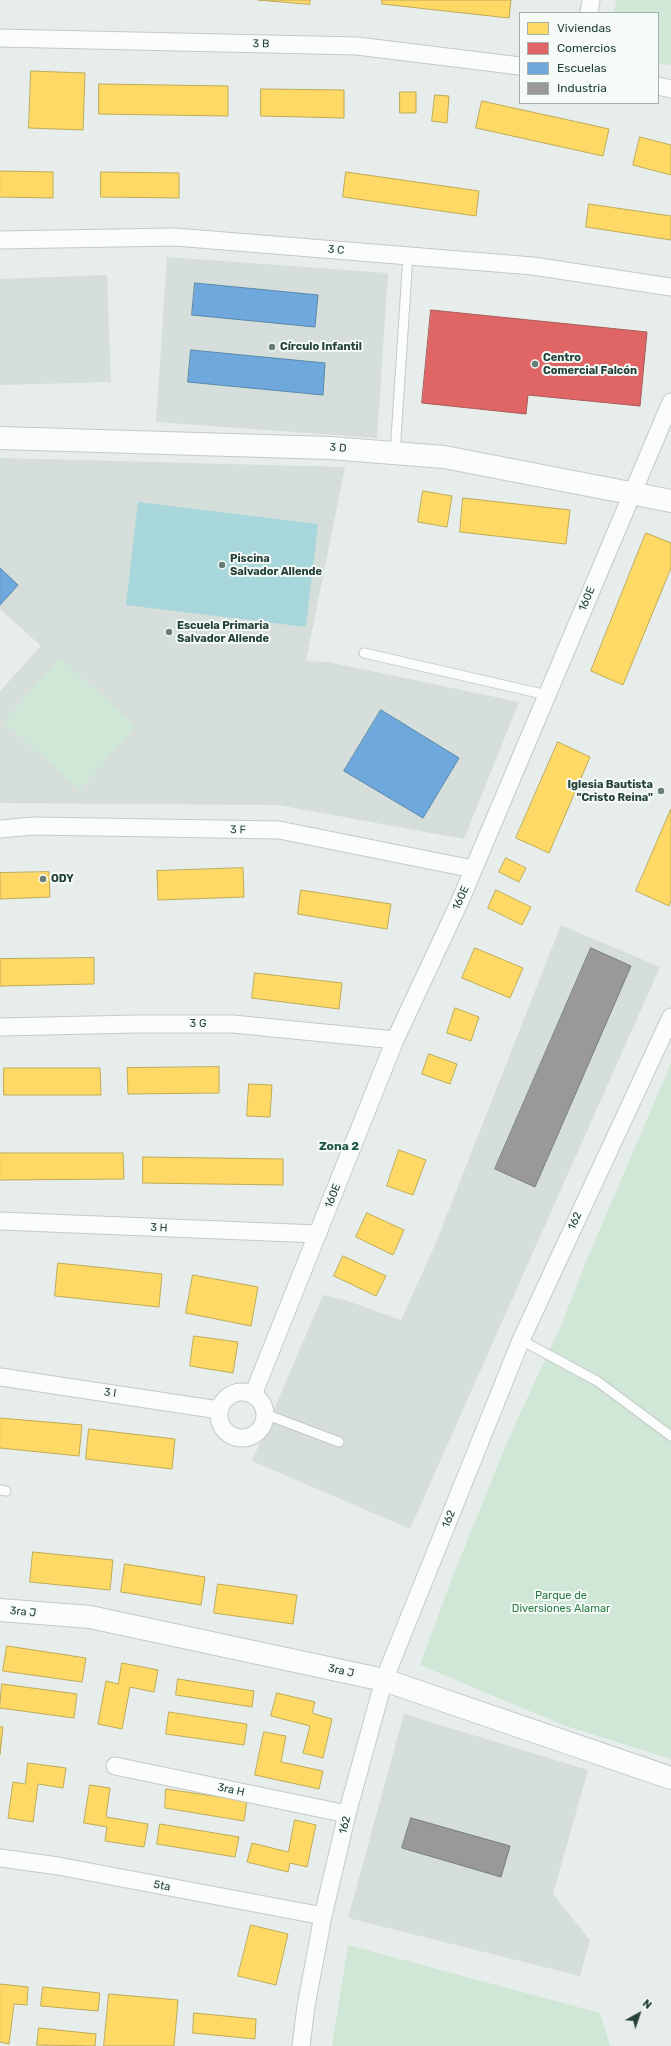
<!DOCTYPE html>
<html>
<head>
<meta charset="utf-8">
<style>
  body { margin:0 }
  #map { position:relative; width:671px; height:2046px; overflow:hidden; background:#e7edea; font-family:Rubik,sans-serif }
  canvas { display:block }
  .legend { position:absolute; left:519px; top:12px; width:140px; height:92px; box-sizing:border-box; background:#f6fbf8; border:1px solid #a2b1ab; margin:0; padding:5px 7px; list-style:none; font-size:12px; color:#234138 }
  .legend li { display:flex; align-items:center; gap:8px; height:20px }
  .legend b { width:20px; border:1px solid #a2b1ab }
  .north { position:absolute; left:619px; top:1994px; width:40px; height:40px; -webkit-text-stroke:3px #f6fbf8; paint-order:stroke; rotate:40deg; font-size:11px; font-weight:700; line-height:16px; text-align:center; color:#234138 }
  .north::after { content:''; display:block; margin:auto; width:14px; height:18px; background:#234138; clip-path:polygon(50% 0,100% 100%,50% 72%,0 100%) }
</style>
</head>
<body>
<div id="map">
<canvas width="671" height="2046"></canvas>
<ul class="legend">
<li><b style="height:11px;background:#ffd966"></b>Viviendas</li>
<li><b style="height:11px;background:#e06666"></b>Comercios</li>
<li><b style="height:11px;background:#6fa8dc"></b>Escuelas</li>
<li><b style="height:11px;background:#999"></b>Industria</li>
</ul>
<div class="north">N</div>
</div>
<script>
const context = document.querySelector('canvas').getContext('2d');
context.lineJoin = 'round';
function paint(path, color) { context.fillStyle = color; context.fill(path, 'evenodd'); }
function trace(path, color, width, dash) { context.strokeStyle = color; context.lineWidth = width; context.lineCap = dash ? 'butt' : 'round'; context.setLineDash(dash || []); context.stroke(path); }
function write(font, color, halo, rows, align = 'center') {
  context.font = font + ' Rubik,sans-serif'; context.lineWidth = 4; context.setLineDash([]); context.textBaseline = 'middle'; context.strokeStyle = halo; context.fillStyle = color; for (const [text, x, y, turn = 0] of rows) {
    context.save(); context.translate(x, y); context.rotate((+turn || 0) * Math.PI / 180); context.textAlign = isNaN(turn) ? turn : align; if (halo) context.strokeText(text, 0, 0); context.fillText(text, 0, 0); context.restore();
  }
}
paint(new Path2D(`
  M 167,257 L 388,273 L 377,438 L 156,422 Z
  M 107,275 L 111,382 L 0,385 L 0,279 Z
  M 0,458 L 345,467 L 306,661 L 328,662 L 519,702 L 464,839 L 278,805 L 0,803 L 0,691 L 41,646 L 0,609 Z
  M 561,925 L 660,967 L 410,1529 L 252,1461 L 323,1295 L 345,1300 L 401,1320 L 435,1245 Z
  M 404,1714 L 588,1770 L 553,1894 L 590,1940 L 580,1976 L 348,1918 Z`), '#d5deda');
paint(new Path2D(`
  M 616,0 L 671,0 L 671,65 L 658,63 L 658,13 L 614,13 Z
  M 60,658 L 136,726 L 80,790 L 3,722 Z
  M 671,1063 L 671,1759 L 563,1725 L 420,1665 L 451,1581 L 508,1440 L 562,1323 L 587,1259 Z
  M 348,1945 L 600,2013 L 610,2046 L 332,2046 Z`), '#d0e6d6');
paint(new Path2D(`
  M 138,502 L 318,524 L 306,627 L 126,605 Z`), '#a7d7db');
const homes = new Path2D(`
  M 258,0 L 310,0 L 310,4 Z
  M 382,0 L 511,0 L 509,18 L 382,4 Z
  M 31,71 L 85,73 L 83,130 L 29,128 Z
  M 99,84 L 228,86 L 228,116 L 99,114 Z
  M 261,89 L 344,90 L 344,118 L 261,116 Z
  M 400,92 L 416,92 L 416,113 L 400,113 Z
  M 435,95 L 449,96 L 447,123 L 432,121 Z
  M 482,101 L 609,129 L 603,156 L 476,128 Z
  M 640,137 L 671,145 L 671,175 L 633,165 Z
  M 0,171 L 53,172 L 53,198 L 0,197 Z
  M 101,172 L 179,173 L 179,198 L 101,197 Z
  M 346,172 L 479,191 L 476,216 L 343,197 Z
  M 589,204 L 671,216 L 671,240 L 586,227 Z
  M 423,491 L 452,496 L 447,527 L 418,522 Z
  M 463,498 L 570,510 L 566,544 L 460,532 Z
  M 646,533 L 671,543 L 671,568 L 623,685 L 591,671 Z
  M 558,742 L 590,757 L 549,853 L 516,838 Z
  M 671,809 L 671,900 L 669,906 L 636,891 Z
  M 506,858 L 526,868 L 519,882 L 499,872 Z
  M 243,868 L 244,897 L 158,900 L 157,871 Z
  M 49,872 L 50,897 L 0,899 L 0,873 Z
  M 301,890 L 391,904 L 387,929 L 298,914 Z
  M 496,890 L 531,907 L 522,925 L 488,908 Z
  M 475,948 L 523,968 L 510,998 L 462,978 Z
  M 94,958 L 94,984 L 0,986 L 0,959 Z
  M 255,973 L 342,983 L 339,1009 L 252,998 Z
  M 455,1008 L 479,1017 L 471,1041 L 447,1033 Z
  M 429,1054 L 457,1064 L 450,1084 L 422,1074 Z
  M 219,1067 L 219,1093 L 128,1094 L 127,1068 Z
  M 4,1068 L 100,1068 L 101,1095 L 4,1095 Z
  M 249,1084 L 272,1085 L 270,1117 L 247,1116 Z
  M 399,1150 L 426,1160 L 413,1195 L 387,1186 Z
  M 0,1153 L 123,1153 L 124,1179 L 0,1180 Z
  M 143,1157 L 283,1159 L 283,1185 L 143,1183 Z
  M 367,1213 L 404,1230 L 393,1255 L 356,1237 Z
  M 343,1256 L 386,1276 L 376,1296 L 334,1276 Z
  M 58,1263 L 162,1274 L 159,1307 L 55,1296 Z
  M 193,1275 L 258,1287 L 251,1326 L 186,1313 Z
  M 194,1336 L 238,1342 L 233,1373 L 190,1366 Z
  M 0,1418 L 82,1425 L 79,1456 L 0,1448 Z
  M 89,1429 L 175,1439 L 172,1469 L 86,1459 Z
  M 33,1552 L 113,1560 L 110,1590 L 30,1582 Z
  M 125,1564 L 205,1577 L 201,1605 L 121,1592 Z
  M 218,1584 L 297,1595 L 293,1624 L 214,1613 Z
  M 7,1646 L 86,1658 L 82,1682 L 3,1671 Z
  M 122,1663 L 158,1670 L 154,1692 L 130,1687 L 122,1729 L 98,1724 L 106,1681 L 118,1684 Z
  M 178,1679 L 254,1691 L 252,1707 L 176,1695 Z
  M 2,1684 L 77,1694 L 74,1718 L 0,1708 Z
  M 277,1693 L 315,1702 L 312,1713 L 332,1719 L 323,1758 L 303,1753 L 310,1726 L 271,1716 Z
  M 169,1712 L 247,1724 L 244,1745 L 166,1734 Z
  M 0,1727 L 3,1727 L 0,1754 Z
  M 264,1732 L 286,1736 L 281,1762 L 323,1771 L 319,1789 L 255,1775 Z
  M 28,1763 L 66,1768 L 63,1788 L 38,1784 L 33,1822 L 8,1818 L 13,1782 L 25,1784 Z
  M 90,1785 L 110,1788 L 106,1817 L 148,1824 L 144,1847 L 105,1841 L 107,1827 L 84,1823 Z
  M 166,1789 L 247,1801 L 244,1821 L 165,1808 Z
  M 295,1820 L 316,1825 L 307,1867 L 290,1863 L 288,1872 L 247,1862 L 252,1843 L 288,1852 Z
  M 160,1824 L 239,1837 L 235,1857 L 157,1844 Z
  M 251,1925 L 288,1934 L 276,1985 L 238,1976 Z
  M 0,1984 L 28,1987 L 27,2005 L 14,2004 L 9,2044 L 0,2042 Z
  M 43,1987 L 100,1993 L 98,2011 L 41,2006 Z
  M 109,1994 L 178,2000 L 174,2046 L 104,2046 Z
  M 194,2013 L 256,2019 L 255,2039 L 193,2033 Z
  M 39,2028 L 96,2034 L 95,2046 L 37,2045 Z`);
paint(homes, '#ffd966');
trace(homes, '#bdab58', 1);
const shops = new Path2D(`
  M 431,310 L 647,332 L 640,406 L 528,395 L 526,414 L 422,403 Z`);
paint(shops, '#e06666');
trace(shops, '#a75b58', 1);
const schools = new Path2D(`
  M 195,283 L 318,295 L 315,327 L 192,315 Z
  M 191,350 L 325,363 L 323,395 L 188,382 Z
  M 0,568 L 18,585 L 0,605 Z
  M 381,710 L 459,758 L 423,818 L 344,771 Z`);
paint(schools, '#6fa8dc');
trace(schools, '#5889ab', 1);
const industry = new Path2D(`
  M 591,948 L 631,966 L 535,1187 L 495,1169 Z
  M 411,1818 L 510,1846 L 501,1877 L 402,1848 Z`);
paint(industry, '#999');
trace(industry, '#767f7c', 1);
const service = new Path2D(`
  M 395,453 L 408,256
  M 364,653 L 547,695
  M 521,1340 L 597,1381 L 671,1436
  M 265,1414 L 339,1442
  M 0,1490 L 6,1491`);
const minor = new Path2D(`
  M 589,13 L 591,0
  M 0,38 L 357,46 L 520,66
  M 658,86 L 671,89
  M 0,240 L 175,237 L 533,266 L 671,287
  M 0,829 L 34,826 L 279,830 L 473,869
  M 0,1027 L 136,1024 L 233,1024 L 395,1040
  M 0,1221 L 318,1234
  M 0,1377 L 219,1410
  M219 1415a23 23 0 1 1 46 0a23 23 0 1 1-46 0Z
  M 253,1395 L 395,1040 L 460,901 L 671,402
  M 115,1766 L 347,1814
  M 0,1858 L 58,1866 L 323,1916
  M 301,2046 L 306,2006 L 323,1916 L 347,1814 L 384,1680 L 521,1340 L 671,1017`);
const tertiary = new Path2D(`
  M 0,438 L 330,448 L 444,457 L 671,501
  M 0,1610 L 90,1617 L 384,1680 L 671,1778`);
trace(service, '#c4cac7', 11);
trace(minor, '#c4cac7', 19);
trace(tertiary, '#c4cac7', 24);
trace(service, '#fbfcfc', 9);
trace(minor, '#fbfcfc', 17);
trace(tertiary, '#fbfcfc', 22);
for (const [x, y, r, color] of [
  [272,347,4,"#687d76"],
  [535,364,4,"#687d76"],
  [222,565,4,"#687d76"],
  [169,632,4,"#687d76"],
  [661,791,4,"#687d76"],
  [43,879,4,"#687d76"]
]) { const dot = new Path2D(); dot.arc(x, y, r, 0, 2 * Math.PI); context.fillStyle = color; context.fill(dot); trace(dot, '#f6fbf8', 1.5); }
write('11px', '#234138', '#f6fbf8', [
  ["3 B",261,44,1],
  ["3 C",336,250,5],
  ["3 D",338,448,4],
  ["160E",587,599,-67],
  ["3 F",238,830,1],
  ["160E",461,898,-66],
  ["3 G",198,1024],
  ["160E",333,1196,-68],
  ["162",575,1221,-66],
  ["3 H",159,1228,2],
  ["3 I",110,1393,8],
  ["162",449,1519,-68],
  ["3ra J",23,1612,5],
  ["3ra J",341,1671,12],
  ["3ra H",231,1790,12],
  ["162",345,1825,-76],
  ["5ta",162,1886,11]
]);
write('bold 11px', '#234138', '#f6fbf8', [
  ["Círculo Infantil",280,347],
  ["Centro",543,358],
  ["Comercial Falcón",543,371],
  ["Piscina",230,559],
  ["Salvador Allende",230,572],
  ["Escuela Primaria",177,626],
  ["Salvador Allende",177,639],
  ["Iglesia Bautista",653,785,"right"],
  ["\"Cristo Reina\"",653,798,"right"],
  ["ODY",51,879]
], 'left');
write('11px', '#2b7a45', '#f6fbf8', [
  ["Parque de",561,1596],
  ["Diversiones Alamar",561,1609]
]);
write('bold 12px', '#1e5544', '#f6fbf8', [
  ["Zona 2",339,1147]
]);
</script>
</body>
</html>
